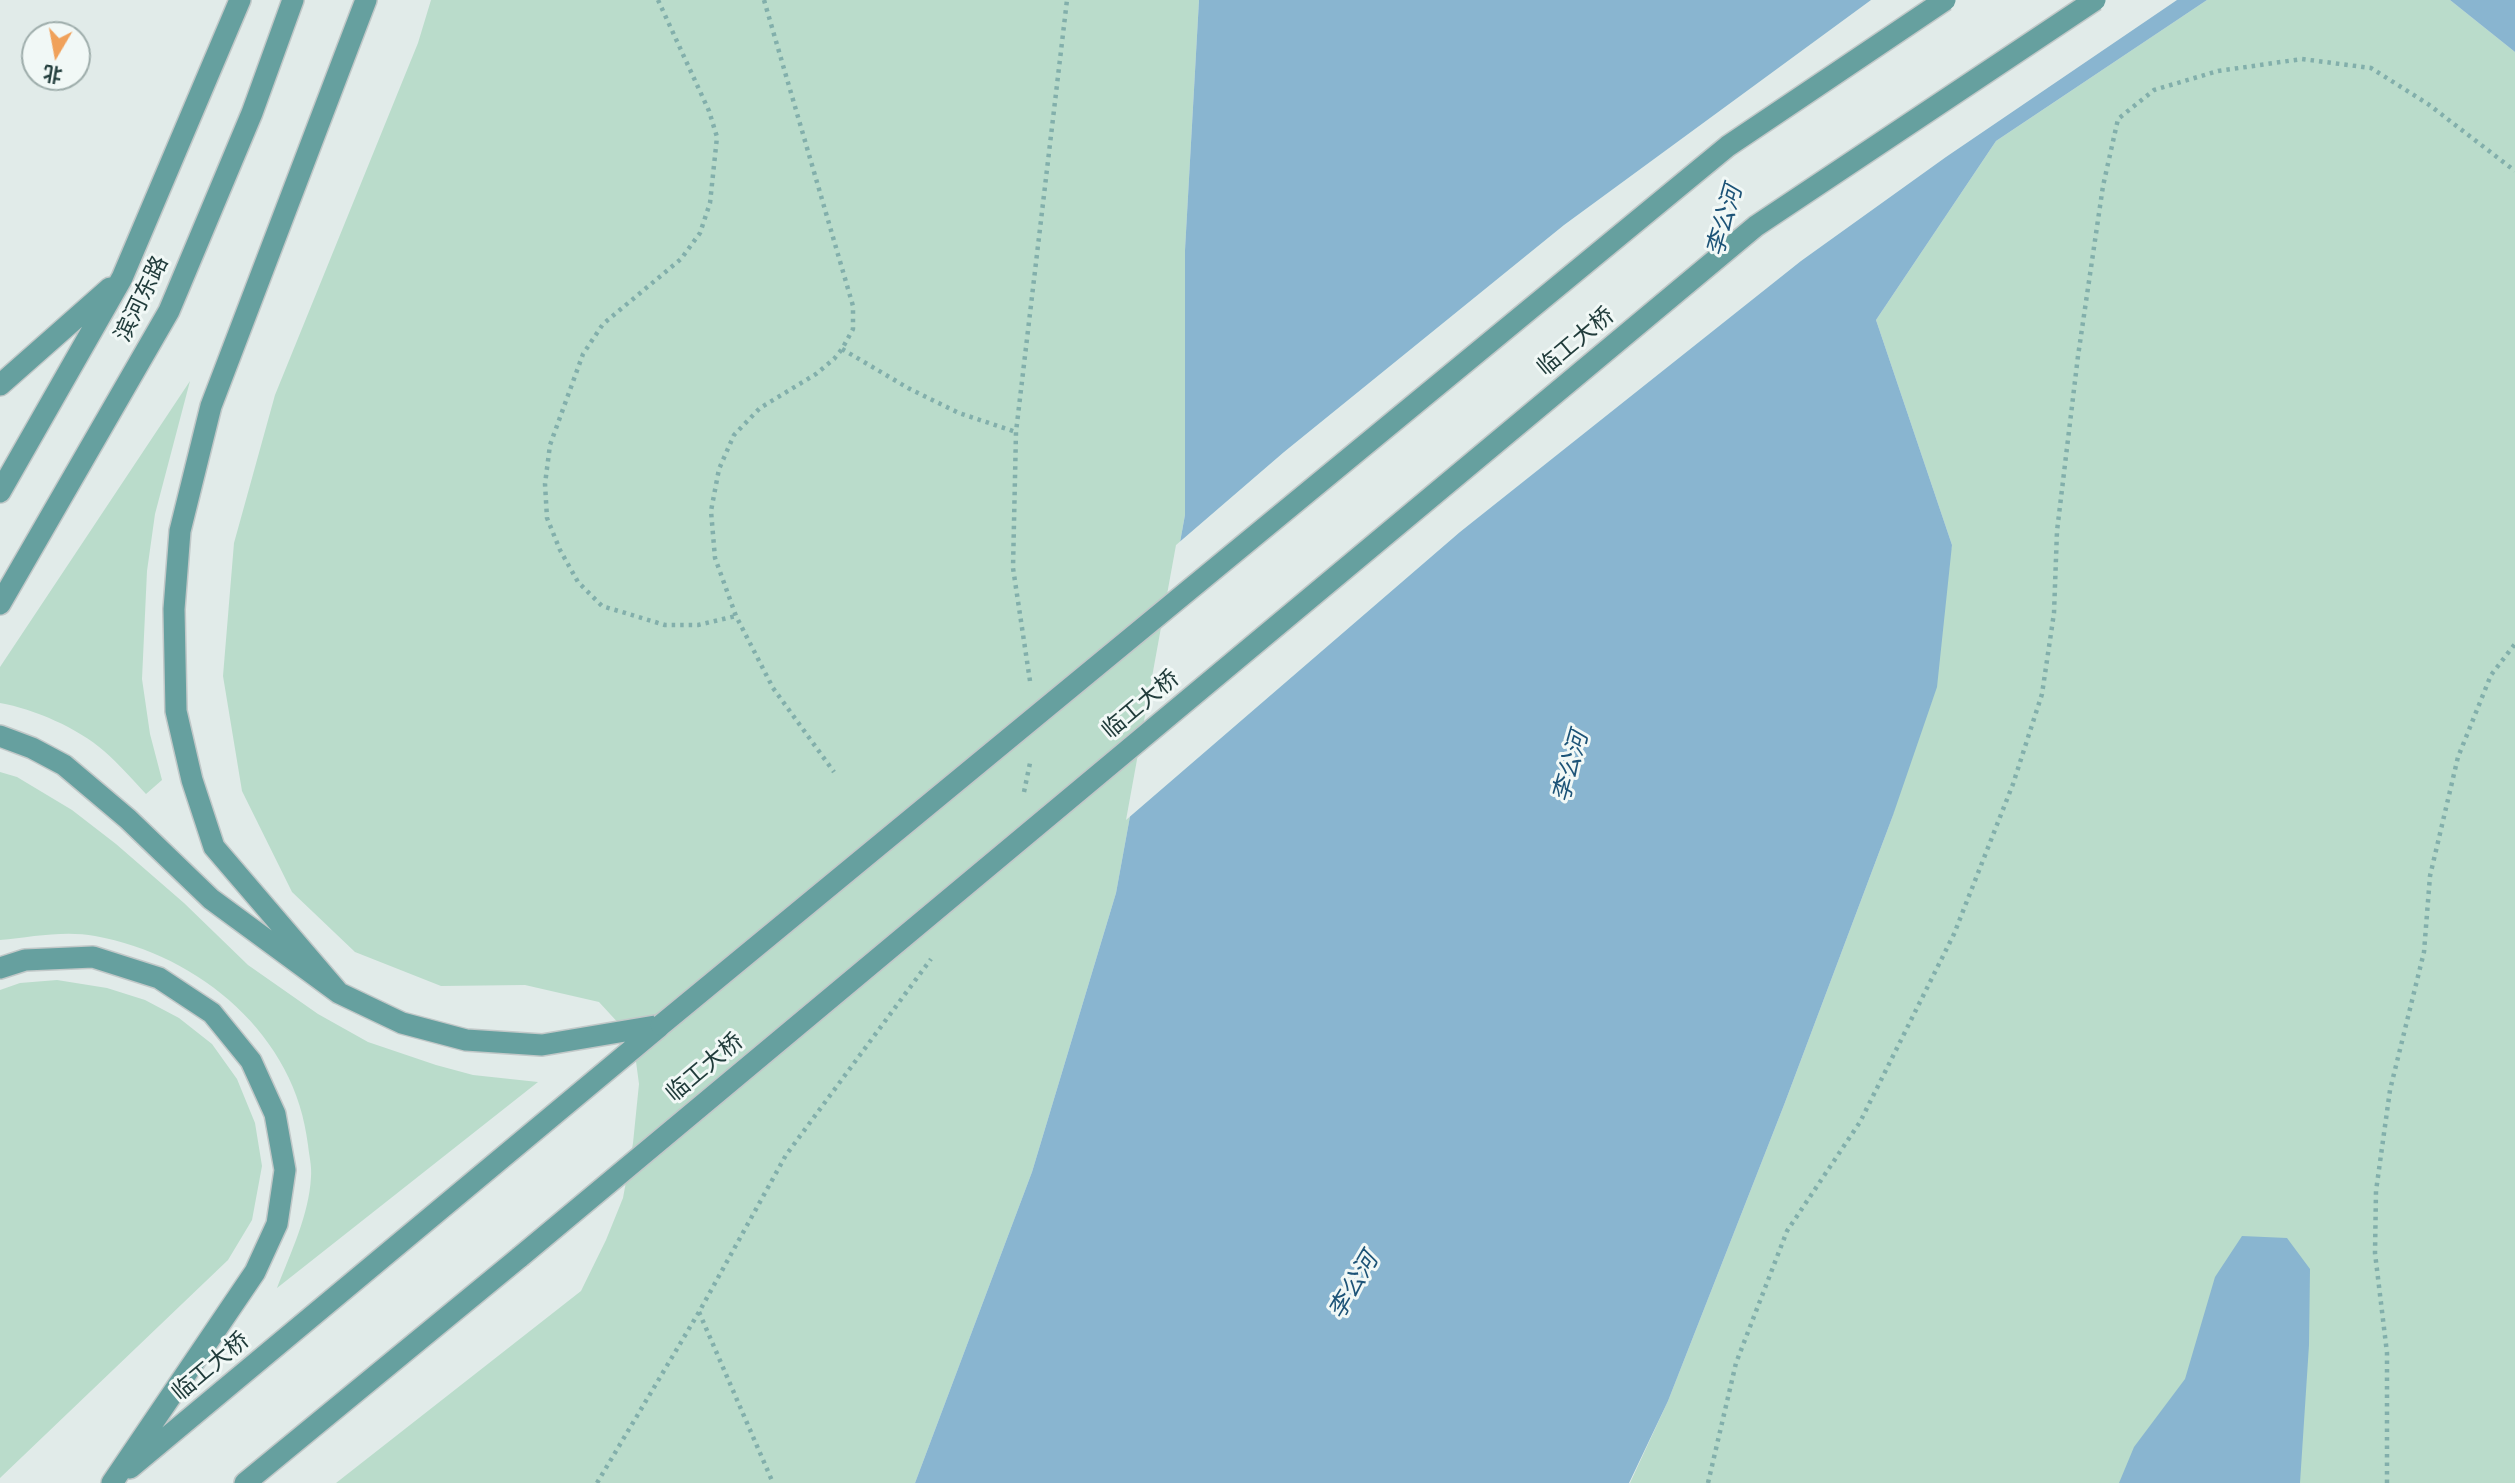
<!DOCTYPE html>
<html>
<head>
<meta charset="utf-8">
<style>
  body { margin:0 }
  #map { position:relative; width:2515px; height:1483px; overflow:hidden; background:#e1ebe9; font-family:"Noto Sans","Noto Sans SC",sans-serif }
  canvas { display:block }
  .north { position:absolute; left:21px; top:21px; width:70px; height:70px; box-sizing:border-box; background:#f1f8f6; border:2px solid #9eadab; border-radius:50%; rotate:190deg; font-size:19px; font-weight:700; line-height:28px; text-align:center; color:#213c3b }
  .north::after { content:''; display:block; margin:auto; width:24px; height:32px; background:#f0a15a; clip-path:polygon(50% 0,100% 100%,50% 72%,0 100%) }
</style>
</head>
<body>
<div id="map">
<canvas width="2515" height="1483"></canvas>
<div class="north">北</div>
</div>
<script>
const context = document.querySelector('canvas').getContext('2d');
context.lineJoin = 'round';
function paint(path, color) { context.fillStyle = color; context.fill(path, 'evenodd'); }
function trace(path, color, width, dash) { context.strokeStyle = color; context.lineWidth = width; context.lineCap = dash ? 'butt' : 'round'; context.setLineDash(dash || []); context.stroke(path); }
function write(font, color, halo, rows, align = 'center') {
  context.font = font + ' "Noto Sans","Noto Sans SC",sans-serif'; context.lineWidth = 6; context.setLineDash([]); context.textBaseline = 'middle'; context.strokeStyle = halo; context.fillStyle = color; for (const [text, x, y, turn = 0] of rows) {
    context.save(); context.translate(x, y); context.rotate((+turn || 0) * Math.PI / 180); context.textAlign = isNaN(turn) ? turn : align; if (halo) context.strokeText(text, 0, 0); context.fillText(text, 0, 0); context.restore();
  }
}
paint(new Path2D(`
  M 431,0 L 1199,0 L 1185,250 L 1185,515 L 1116,893 L 1032,1172 L 915,1483 L 336,1483 L 581,1291 L 606,1240 L 623,1198 L 633,1143 L 639,1084 L 633,1039 L 599,1002 L 525,985 L 441,986 L 355,952 L 292,892 L 242,791 L 223,676 L 234,543 L 275,395 L 418,43 Z
  M 2207,0 L 2450,0 L 2515,52 L 2515,1483 L 1630,1483 L 1668,1401 L 1784,1105 L 1892,818 L 1952,545 L 1876,320 L 1996,141 Z
  M 190,381 L 155,514 L 147,571 L 142,679 L 150,734 L 162,780 L 146,794 C 133,780 119,764 104,751 C 78,728 34,709 0,703 L 0,667 Z
  M 0,772 L 17,777 L 72,810 L 116,844 L 184,903 L 248,965 L 318,1014 L 368,1042 L 436,1065 L 473,1075 L 538,1082 L 277,1288 C 291,1252 309,1215 311,1177 C 312,1166 309,1155 308,1145 C 296,1036 200,955 95,936 C 65,930 31,937 0,940 Z
  M 57,980 L 107,988 L 145,1000 L 179,1018 L 212,1044 L 237,1079 L 255,1123 L 262,1166 L 252,1220 L 228,1260 L 0,1478 L 0,990 L 20,983 Z`), '#badccb');
paint(new Path2D(`
  M 1199,0 L 2207,0 L 1996,141 L 1876,320 L 1952,545 L 1937,687 L 1892,818 L 1784,1105 L 1668,1401 L 1629,1483 L 915,1483 L 1032,1172 L 1116,893 L 1185,515 L 1185,250 Z
  M 2450,0 L 2515,0 L 2515,52 Z
  M 2242,1236 L 2287,1238 L 2310,1269 L 2309,1345 L 2300,1483 L 2119,1483 L 2134,1447 L 2185,1379 L 2215,1277 Z`), '#89b5d0');
paint(new Path2D(`
  M 1871,0 L 2177,0 L 1946,157 L 1801,261 L 1460,532 L 1126,820 L 1176,545 L 1284,452 L 1564,225 Z`), '#e1ebe9');
const primary = new Path2D(`
  M 0,385 L 110,288
  M 0,492 L 122,278 L 240,0
  M 0,604 L 169,311 L 252,113 L 293,0
  M 0,736 L 32,748 L 64,765 L 128,819 L 211,899 L 339,993 L 402,1023 L 466,1040 L 542,1045 L 661,1025
  M 0,968 L 25,960 L 93,957 L 159,978 L 212,1013 L 251,1061 L 275,1114 L 285,1170 L 277,1224 L 255,1272 L 112,1483
  M 339,993 L 214,847 L 192,780 L 176,711 L 174,609 L 180,531 L 211,406 L 366,0
  M 130,1468 L 659,1027
  M 245,1483 L 520,1257`);
trace(primary, '#c1c8c8', 24);
trace(new Path2D(`
  M 658,0 L 709,111 L 717,137 L 710,203 L 700,233 L 681,259 L 603,324 L 583,354 L 550,445 L 545,484 L 547,518 L 560,550 L 578,582 L 602,606 L 665,625 L 698,625 L 736,616
  M 764,0 L 853,306 L 853,329 L 842,349 L 834,359 L 816,374 L 760,408 L 734,435 L 719,469 L 711,511 L 715,558 L 736,616 L 773,688 L 834,772
  M 842,349 L 908,388 L 959,413 L 1016,432
  M 1030,681 L 1013,568 L 1016,432 L 1067,0
  M 1024,792 L 1030,763
  M 699,1312 L 773,1483
  M 597,1483 L 699,1312 L 786,1155 L 931,959
  M 1708,1483 L 1736,1363 L 1787,1231 L 1860,1122 L 1954,934 L 2013,784 L 2042,694 L 2054,613 L 2057,531 L 2078,356 L 2103,186 L 2118,119 L 2154,90 L 2218,71 L 2302,59 L 2371,68 L 2428,104 L 2515,171
  M 2387,1483 L 2387,1353 L 2375,1253 L 2376,1191 L 2390,1090 L 2424,952 L 2430,876 L 2458,757 L 2491,675 L 2515,644`), '#82afab', 4.5, [3.5, 5]);
trace(primary, '#66a09f', 21);
const primaryBridge = new Path2D(`
  M 661,1025 L 1728,146 L 1945,0
  M 520,1257 L 1756,226 L 2095,0`);
trace(primaryBridge, '#c1c8c8', 24, []);
trace(primaryBridge, '#66a09f', 21);
write('23px', '#213c3b', '#f1f8f6', [
  ["滨河东路",142,299,-64],
  ["临工大桥",1576,342,-40],
  ["临工大桥",1141,705,-40],
  ["临工大桥",705,1068,-40],
  ["临工大桥",211,1367,-40]
]);
write('italic 24px', '#1c5377', '#f1f8f6', [
  ["李公河",1725,221,-74],
  ["李公河",1571,767,-74],
  ["李公河",1354,1286,-59]
]);
</script>
</body>
</html>
